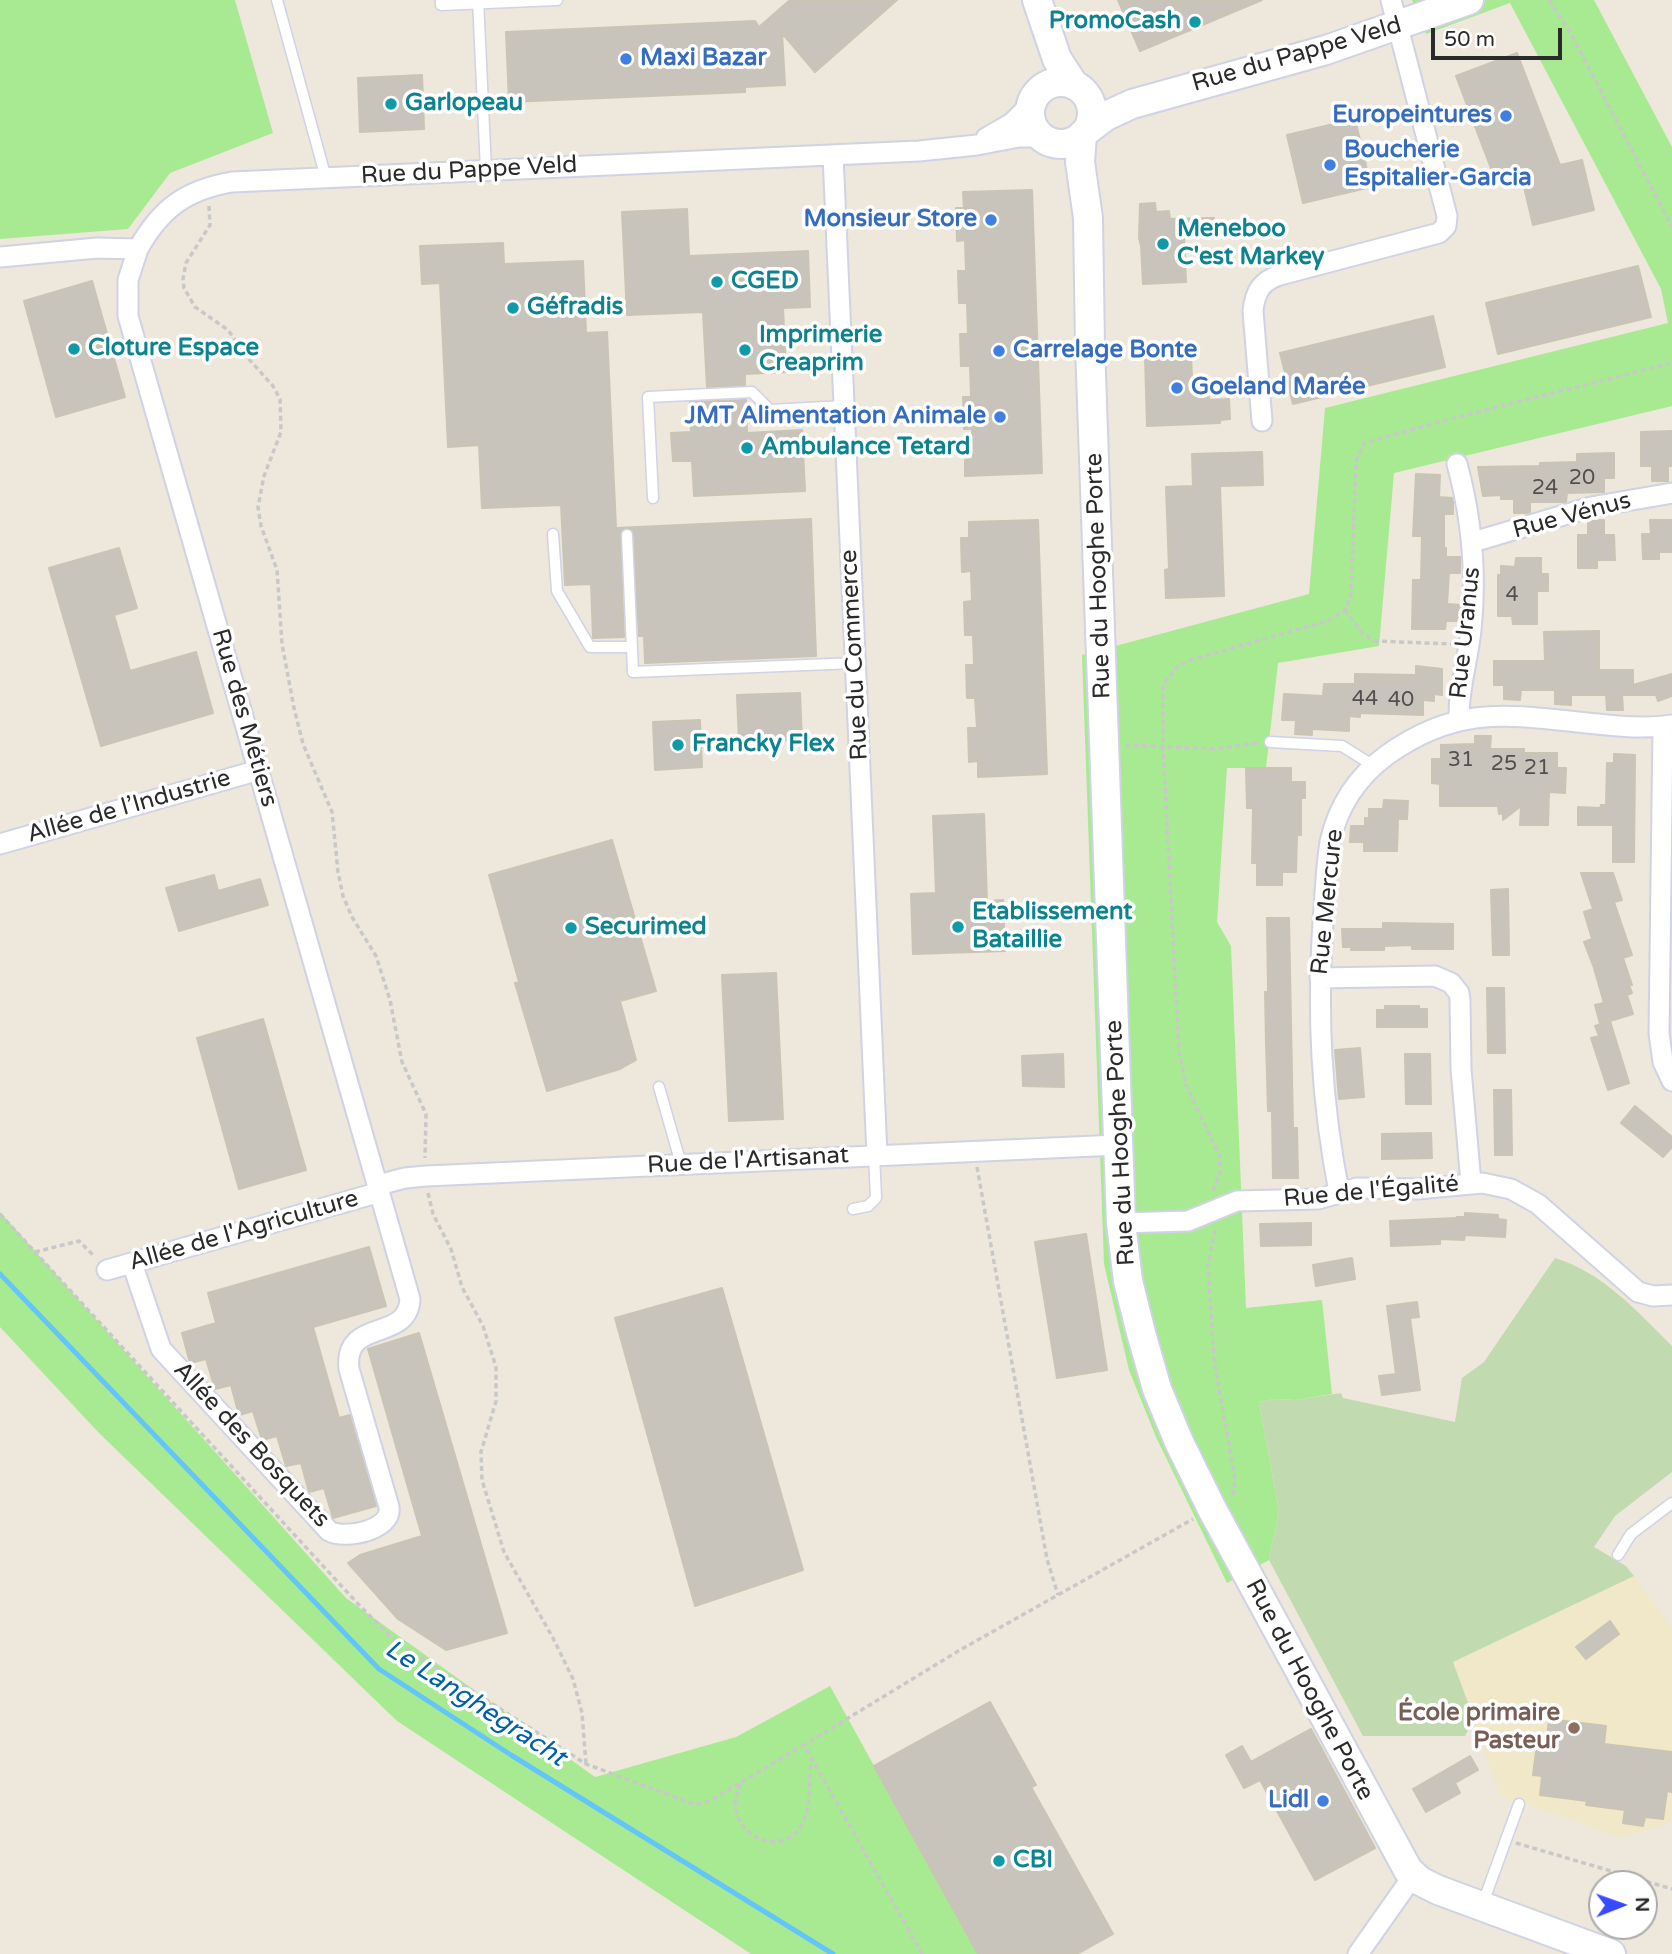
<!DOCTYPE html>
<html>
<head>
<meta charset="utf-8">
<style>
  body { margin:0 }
  #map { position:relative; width:1672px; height:1954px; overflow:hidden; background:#eee7db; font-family:"Varela Round",sans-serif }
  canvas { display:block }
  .north { position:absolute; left:1588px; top:1870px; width:70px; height:70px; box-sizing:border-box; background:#fff; border:2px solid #aaa; border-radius:50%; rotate:89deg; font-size:19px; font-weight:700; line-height:28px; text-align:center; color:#2a2a2a }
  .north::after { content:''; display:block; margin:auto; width:24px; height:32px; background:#374aff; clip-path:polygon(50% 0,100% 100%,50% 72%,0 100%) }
  .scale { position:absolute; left:1431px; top:28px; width:131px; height:32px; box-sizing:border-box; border:4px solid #2a2a2a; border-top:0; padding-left:9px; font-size:21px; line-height:24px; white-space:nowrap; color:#2a2a2a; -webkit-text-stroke:5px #fff; paint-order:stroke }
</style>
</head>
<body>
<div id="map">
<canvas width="1672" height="1954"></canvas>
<div class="north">N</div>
<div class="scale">50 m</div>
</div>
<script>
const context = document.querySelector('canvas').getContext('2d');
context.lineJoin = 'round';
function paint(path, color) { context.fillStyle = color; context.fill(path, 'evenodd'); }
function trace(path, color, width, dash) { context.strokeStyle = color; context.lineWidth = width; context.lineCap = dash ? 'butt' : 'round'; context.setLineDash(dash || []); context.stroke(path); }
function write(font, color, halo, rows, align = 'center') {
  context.font = font + ' "Varela Round",sans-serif'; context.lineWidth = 7; context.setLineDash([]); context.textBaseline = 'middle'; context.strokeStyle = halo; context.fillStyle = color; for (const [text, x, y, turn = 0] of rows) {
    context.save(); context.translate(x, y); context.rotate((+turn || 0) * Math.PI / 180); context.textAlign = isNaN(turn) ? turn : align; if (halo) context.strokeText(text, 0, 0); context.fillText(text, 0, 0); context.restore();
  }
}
paint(new Path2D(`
  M 1634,1576 L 1670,1625 L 1672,1624 L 1672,1822 L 1622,1838 L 1500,1795 L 1453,1662 Z`), '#f1e8c9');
paint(new Path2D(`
  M 0,0 L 235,0 L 273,133 L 170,173 L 128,229 L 0,239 Z
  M 1412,0 L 1594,0 L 1672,147 L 1672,406 L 1394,473 L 1379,646 L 1278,663 L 1266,768 L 1227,768 L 1217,922 L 1231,946 L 1246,1308 L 1322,1300 L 1332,1394 L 1296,1400 L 1274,1399 L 1259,1402 L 1279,1511 L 1269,1560 L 1227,1583 L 1156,1437 L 1129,1370 L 1104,1264 L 1082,655 L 1309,594 L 1325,408 L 1668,323 L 1661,289 L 1510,3 L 1426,34 Z
  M 0,1212 L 346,1598 L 595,1777 L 736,1737 L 830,1686 L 978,1954 L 751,1954 L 397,1721 L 99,1433 L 0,1327 Z`), '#a8ea92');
paint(new Path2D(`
  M 1555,1258 C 1602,1272 1638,1312 1672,1346 L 1672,1472 L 1615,1516 L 1594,1547 L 1626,1566 L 1634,1576 L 1453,1662 L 1474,1719 L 1465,1736 L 1363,1736 L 1269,1560 L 1279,1511 L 1259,1402 L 1274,1399 L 1296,1400 L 1341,1393 L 1343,1398 L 1455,1422 L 1462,1378 L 1484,1362 Z`), '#c1dab0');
trace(new Path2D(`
  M 0,1274 L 379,1669 L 511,1755 L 833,1954`), '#63c5fa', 5);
const building = new Path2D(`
  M 790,0 L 897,0 L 815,72 L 782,33 L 785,85 L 745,87 L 745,92 L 509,102 L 506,32 L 755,21 L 759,27 Z
  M 1118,0 L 1262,0 L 1140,51 Z
  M 1517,53 L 1560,165 L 1582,160 L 1594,210 L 1533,225 L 1520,170 L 1495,179 L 1456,76 Z
  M 422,75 L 424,129 L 360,132 L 358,78 Z
  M 1355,119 L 1371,187 L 1303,203 L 1287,135 Z
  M 1032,190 L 1042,473 L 965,476 L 965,460 L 973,459 L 972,429 L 964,429 L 963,397 L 971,397 L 970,366 L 961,366 L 960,334 L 968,334 L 967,303 L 959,303 L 958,271 L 966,271 L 965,240 L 957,241 L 956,208 L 964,208 L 963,192 Z
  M 1155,203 L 1156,212 L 1169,211 L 1170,219 L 1214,218 L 1184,234 L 1186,282 L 1143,284 L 1141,246 L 1139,238 L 1140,204 Z
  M 687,209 L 689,256 L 808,251 L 810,307 L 783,308 L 786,372 L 745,374 L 745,385 L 707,387 L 703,312 L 627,315 L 622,212 Z
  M 503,243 L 504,264 L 583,261 L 586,333 L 607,332 L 616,528 L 811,519 L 816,656 L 645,663 L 644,636 L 639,636 L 633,530 L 624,528 L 620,535 L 624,637 L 593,638 L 591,584 L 565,585 L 561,505 L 482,508 L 479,445 L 448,447 L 440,283 L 422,284 L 420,246 Z
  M 1638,266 L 1651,317 L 1498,354 L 1486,303 Z
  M 92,281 L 125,397 L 56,417 L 24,301 Z
  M 1433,316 L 1445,367 L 1293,404 L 1280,353 Z
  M 1191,356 L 1192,377 L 1208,376 L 1209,400 L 1229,399 L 1230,419 L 1220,420 L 1220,423 L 1147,426 L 1145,357 Z
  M 746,400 L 747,433 L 802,430 L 805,491 L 694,496 L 692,461 L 673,461 L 671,433 L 691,432 L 690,402 Z
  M 1672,431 L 1672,466 L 1668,466 L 1668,481 L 1652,481 L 1652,466 L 1641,466 L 1641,432 Z
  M 1262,452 L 1263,485 L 1220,486 L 1224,596 L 1166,598 L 1165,570 L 1169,569 L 1166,487 L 1193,486 L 1192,454 Z
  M 1614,453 L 1614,478 L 1604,478 L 1604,492 L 1567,493 L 1566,502 L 1530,502 L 1530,512 L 1527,513 L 1514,513 L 1514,499 L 1501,499 L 1501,495 L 1483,496 L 1478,467 L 1540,466 L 1540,463 L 1577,462 L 1577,454 Z
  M 1416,474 L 1440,475 L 1439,497 L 1452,498 L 1453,502 L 1453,514 L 1444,514 L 1444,548 L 1446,548 L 1446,557 L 1460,557 L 1460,573 L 1449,573 L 1447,604 L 1461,605 L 1460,609 L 1459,621 L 1446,621 L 1445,629 L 1412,629 L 1413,580 L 1421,580 L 1422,536 L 1413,536 Z
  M 1038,520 L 1047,774 L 978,777 L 978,761 L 969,762 L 968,728 L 977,728 L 975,698 L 967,698 L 966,665 L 974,665 L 973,635 L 965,635 L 964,602 L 972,601 L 971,571 L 962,572 L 961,538 L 969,538 L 969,522 Z
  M 1604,520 L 1604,535 L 1614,535 L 1615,560 L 1597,560 L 1597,568 L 1578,568 L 1578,535 L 1588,535 L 1588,521 Z
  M 1650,520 L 1672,520 L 1672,552 L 1659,552 L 1659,559 L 1643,559 L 1642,534 L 1651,534 Z
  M 119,548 L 137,608 L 114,615 L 130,671 L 196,652 L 213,713 L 101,746 L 49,568 Z
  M 1516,558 L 1541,558 L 1541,574 L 1548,574 L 1548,591 L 1537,591 L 1537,624 L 1513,624 L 1512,616 L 1498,616 L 1498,575 L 1501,575 L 1501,566 L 1515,567 Z
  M 1599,631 L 1599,670 L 1633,670 L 1633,685 L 1672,674 L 1672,696 L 1658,701 L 1656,695 L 1622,695 L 1623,710 L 1607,710 L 1606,695 L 1571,695 L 1571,705 L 1555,704 L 1555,690 L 1521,690 L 1520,700 L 1504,699 L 1504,685 L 1494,685 L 1494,661 L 1545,661 L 1544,632 Z
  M 1416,666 L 1442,669 L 1442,695 L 1434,694 L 1434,701 L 1423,700 L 1423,715 L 1360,713 L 1360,717 L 1349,716 L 1349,731 L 1312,729 L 1312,735 L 1295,734 L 1296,720 L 1282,720 L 1284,694 L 1323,696 L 1324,684 L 1355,684 L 1355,674 L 1416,675 Z
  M 800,693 L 802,740 L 739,742 L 737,695 Z
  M 700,720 L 702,767 L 655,770 L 653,722 Z
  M 1475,736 L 1491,736 L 1490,749 L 1524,749 L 1524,753 L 1557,753 L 1557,768 L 1566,768 L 1565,793 L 1549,792 L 1548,825 L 1520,825 L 1521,806 L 1503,820 L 1503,813 L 1499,814 L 1498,806 L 1440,806 L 1440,784 L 1432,783 L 1432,759 L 1441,759 L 1441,745 L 1475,744 Z
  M 1614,754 L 1635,755 L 1634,862 L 1613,862 L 1613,825 L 1578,825 L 1578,807 L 1600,808 L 1601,805 L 1606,805 L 1607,763 L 1614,763 Z
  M 1246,768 L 1291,768 L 1291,782 L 1305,782 L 1305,798 L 1301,798 L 1301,835 L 1297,835 L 1296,872 L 1282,872 L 1282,885 L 1257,885 L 1257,863 L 1252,863 L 1253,808 L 1247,808 Z
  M 1384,800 L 1408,801 L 1407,819 L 1398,819 L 1397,851 L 1364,851 L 1364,842 L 1350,842 L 1351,826 L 1365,826 L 1365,818 L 1369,818 L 1369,809 L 1383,809 Z
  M 984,814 L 987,901 L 1003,900 L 1005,951 L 913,954 L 911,894 L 936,893 L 933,816 Z
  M 612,840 L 656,991 L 620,1001 L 636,1060 L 620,1069 L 547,1091 L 515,983 L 519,982 L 489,875 Z
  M 1581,873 L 1613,873 L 1622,900 L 1614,902 L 1632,955 L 1623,958 L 1632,985 L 1629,985 L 1632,993 L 1627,995 L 1633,1014 L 1600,1024 L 1595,1005 L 1604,1003 L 1594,968 L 1584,942 L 1592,939 L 1584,912 L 1593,909 Z
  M 214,875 L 218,891 L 260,879 L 268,905 L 179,931 L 166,888 Z
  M 1508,889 L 1509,955 L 1493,955 L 1491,890 Z
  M 1267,918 L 1289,918 L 1293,1128 L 1297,1128 L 1298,1178 L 1273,1178 L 1272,1111 L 1268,1111 L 1266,1041 L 1265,992 L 1268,992 Z
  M 1383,923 L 1453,924 L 1453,949 L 1412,949 L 1412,945 L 1384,946 L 1384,950 L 1351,950 L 1351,947 L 1343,947 L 1342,929 L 1383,929 Z
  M 776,973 L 783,1119 L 729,1121 L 722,975 Z
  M 1487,988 L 1504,988 L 1505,1053 L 1488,1053 Z
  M 1385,1006 L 1419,1006 L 1419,1009 L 1427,1009 L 1427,1027 L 1377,1027 L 1377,1010 L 1385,1010 Z
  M 263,1019 L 306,1170 L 239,1189 L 197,1038 Z
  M 1610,1021 L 1629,1083 L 1608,1090 L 1591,1038 L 1599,1036 L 1595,1026 Z
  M 1360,1048 L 1364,1097 L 1339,1099 L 1335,1050 Z
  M 1063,1054 L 1064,1087 L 1023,1086 L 1022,1056 Z
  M 1405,1054 L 1430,1054 L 1431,1104 L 1406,1104 Z
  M 1494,1090 L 1511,1090 L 1512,1155 L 1495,1155 Z
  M 1635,1106 L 1672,1137 L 1672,1147 L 1663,1157 L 1621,1123 Z
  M 1431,1133 L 1432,1158 L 1382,1159 L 1382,1134 Z
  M 1465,1213 L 1498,1215 L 1498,1219 L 1506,1220 L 1505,1237 L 1465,1235 L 1464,1240 L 1440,1239 L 1440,1244 L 1391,1246 L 1390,1221 L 1456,1218 L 1457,1217 L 1465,1217 Z
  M 1311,1223 L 1311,1245 L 1261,1246 L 1260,1224 Z
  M 1086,1234 L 1107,1370 L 1057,1378 L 1035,1242 Z
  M 369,1247 L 386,1306 L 313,1327 L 339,1418 L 350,1415 L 376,1506 L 333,1518 L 324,1488 L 309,1492 L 301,1463 L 286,1466 L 277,1436 L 262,1440 L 253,1411 L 239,1415 L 231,1385 L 215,1389 L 206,1359 L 190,1363 L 182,1333 L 216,1323 L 208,1293 Z
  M 1352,1258 L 1355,1279 L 1316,1286 L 1313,1265 Z
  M 722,1288 L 803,1570 L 695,1606 L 615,1318 Z
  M 1417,1302 L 1419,1317 L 1410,1318 L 1420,1390 L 1382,1395 L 1379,1376 L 1396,1374 L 1387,1306 Z
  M 419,1333 L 507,1633 L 446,1650 L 398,1619 L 348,1563 L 360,1555 L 422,1536 L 368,1349 Z
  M 1610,1621 L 1619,1634 L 1586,1659 L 1576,1647 Z
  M 990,1702 L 1036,1785 L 1031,1787 L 1113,1934 L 1077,1954 L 978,1954 L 874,1766 Z
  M 1549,1719 L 1606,1726 L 1604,1744 L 1672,1752 L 1672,1792 L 1667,1791 L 1663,1819 L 1645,1817 L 1643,1826 L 1623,1823 L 1625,1810 L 1586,1805 L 1587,1801 L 1540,1795 L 1542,1776 L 1533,1775 L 1538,1736 L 1547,1737 Z
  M 1311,1729 L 1375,1848 L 1315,1880 L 1260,1780 L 1244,1788 L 1226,1755 L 1242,1746 L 1251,1762 Z
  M 1470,1756 L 1478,1770 L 1455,1783 L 1460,1793 L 1426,1812 L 1413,1789 Z`);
paint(building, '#c9c4bb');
trace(building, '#c9c4b4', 2);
const lane = new Path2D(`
  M 277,0 L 326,178
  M 441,0 L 441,5 L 557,0
  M 478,0 L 486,170
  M 653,498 L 648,397 L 752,392 L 770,410 L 844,406
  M 553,534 L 557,591 L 590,647 L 632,647
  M 627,535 L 633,672 L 856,663
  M 1270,742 L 1342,746 L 1374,766
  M 659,1087 L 681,1164
  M 853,1209 L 868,1206 L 876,1198 L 874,1155
  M 1618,1555 L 1631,1534 L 1672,1503
  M 1483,1903 L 1519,1804`);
const street = new Path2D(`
  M 986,138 L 1012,123 L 1032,103
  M 833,155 L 877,1155
  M 0,257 L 97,248 L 138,249 C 161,208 186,190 232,182 L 919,151 L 977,145 L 1019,137 L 1042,137
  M 1262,421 L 1253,311 C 1255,292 1261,281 1280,275 L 1439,233 L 1446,226 L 1447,216 L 1391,0
  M 1457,464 C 1472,519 1477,573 1471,630 C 1468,660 1458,690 1459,720
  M 1473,542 L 1591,507 L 1672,493
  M 1663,727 L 1659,1033 L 1663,1062 L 1672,1081
  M 0,844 L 259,770
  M 1320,978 L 1435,976 L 1451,983 L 1459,993 L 1460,1000 L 1461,1069 L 1471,1183
  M 378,1185 L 405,1178 L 426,1176 L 1118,1145
  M 1339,1192 C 1321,1100 1317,1015 1323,922 C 1325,895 1326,868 1330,842 C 1338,806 1357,777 1387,755 C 1461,702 1514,716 1597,724 C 1622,727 1647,729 1672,725
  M 1121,1223 L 1188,1221 L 1237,1201 L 1318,1199 L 1357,1188 L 1417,1189 L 1482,1183 L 1511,1189 L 1538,1204 L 1638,1292 L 1653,1296 L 1672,1295
  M 132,1263 L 161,1349 L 329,1531 C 345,1540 393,1530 389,1507 L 349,1369 C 343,1317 408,1343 410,1299 L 128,316 L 128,280 L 138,249
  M 107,1270 L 380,1192
  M 1358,1954 L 1413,1876`);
const secondary = new Path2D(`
  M 1037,0 L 1057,59 L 1074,85
  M1030 113a31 31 0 1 1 62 0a31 31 0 1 1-62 0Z
  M 1086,131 L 1106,116 L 1132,104 L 1326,50 L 1469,0
  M 1082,135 L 1080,162 L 1088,218 L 1090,346 L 1121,1223 L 1128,1281 L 1141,1333 L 1157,1389 L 1179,1442 L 1212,1509 L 1408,1870 L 1420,1881 L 1438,1890 L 1611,1954`);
trace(lane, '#d0d2e5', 13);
trace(street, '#d0d2e5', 23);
trace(secondary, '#d0d2e5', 32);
trace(new Path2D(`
  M 1549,0 L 1571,34 L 1672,227
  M 209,206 L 210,225 L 186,263 L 183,279 L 184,288 L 195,307 L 228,330 L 247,357 L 273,386 L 280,399 L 281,432 L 264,476 L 258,507 L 261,526 L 277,570 L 282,644 L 294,708 L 303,744 L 332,812 L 338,872 L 343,896 L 352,917 L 376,956 L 390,1000 L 402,1062 L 426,1114 L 425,1158
  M 1345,610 L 1364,635 L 1375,641 L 1451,644
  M 1125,745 L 1217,749 L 1257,743
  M 977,1167 L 1047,1559 L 1058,1595
  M 1213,1191 L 1220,1173 L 1220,1157 L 1186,1085 L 1179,1052 L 1163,747 L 1163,689 L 1165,682 L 1178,666 L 1190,660 L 1328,621 L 1345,610 L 1351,595 L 1356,461 L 1364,443 L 1443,421 L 1672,363
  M 428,1193 L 433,1214 L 451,1249 L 462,1287 L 483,1326 L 496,1367 L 496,1401 L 481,1452 L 482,1480 L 504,1552 L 553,1638 L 573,1679 L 582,1713 L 586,1764
  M 0,1214 L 358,1604 L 389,1635 L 410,1651 L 586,1764 L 691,1803 L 702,1804 L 713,1799 L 804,1745
  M 1215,1230 L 1208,1265 L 1214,1360 L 1235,1479 L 1234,1491 L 1230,1497
  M 35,1252 L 79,1241 L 95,1257
  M 741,1784 C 716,1831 784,1866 804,1820 C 811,1803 809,1779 811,1760
  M 1516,1843 L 1672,1889
  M 922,1954 L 804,1745 L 960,1650 L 1193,1519`), '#c8c8c8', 3.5, [5, 3.5]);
trace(lane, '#fff', 10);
trace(street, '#fff', 19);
trace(secondary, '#fff', 28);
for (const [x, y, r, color] of [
  [1195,22,7,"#0f9aa8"],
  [626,59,7,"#3f7fe0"],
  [391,104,7,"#0f9aa8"],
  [1506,116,7,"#3f7fe0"],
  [1330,165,7,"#3f7fe0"],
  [991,220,7,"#3f7fe0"],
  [1163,244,7,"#0f9aa8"],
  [717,282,7,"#0f9aa8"],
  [513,308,7,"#0f9aa8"],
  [74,349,7,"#0f9aa8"],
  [745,350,7,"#0f9aa8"],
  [999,351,7,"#3f7fe0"],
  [1177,388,7,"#3f7fe0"],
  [1000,417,7,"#3f7fe0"],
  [747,448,7,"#0f9aa8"],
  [678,745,7,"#0f9aa8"],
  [958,927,7,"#0f9aa8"],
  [571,928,7,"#0f9aa8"],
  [1574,1728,7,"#8d6e63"],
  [1323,1801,7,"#3f7fe0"],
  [999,1861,7,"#0f9aa8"]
]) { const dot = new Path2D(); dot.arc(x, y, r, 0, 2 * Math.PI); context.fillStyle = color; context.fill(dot); trace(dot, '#fff', 2.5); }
write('21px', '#52504e', null, [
  ["20",1582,478],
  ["24",1545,488],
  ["4",1512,595],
  ["44",1365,699],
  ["40",1401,700],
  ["31",1461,760],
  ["25",1504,764],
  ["21",1537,768]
]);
write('bold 24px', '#0d838f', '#fff', [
  ["PromoCash",1181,22,"right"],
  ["Garlopeau",405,104],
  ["Meneboo",1177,230],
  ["C'est Markey",1177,258],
  ["CGED",731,282],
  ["Géfradis",527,308],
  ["Imprimerie",759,336],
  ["Creaprim",759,364],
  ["Cloture Espace",88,349],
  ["Ambulance Tetard",761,448],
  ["Francky Flex",692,745],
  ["Etablissement",972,913],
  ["Bataillie",972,941],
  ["Securimed",585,928],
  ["CBI",1013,1861]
], 'left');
write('24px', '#2a2a2a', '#fff', [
  ["Rue du Pappe Veld",1297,55,-16],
  ["Rue du Pappe Veld",469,171,-3],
  ["Rue Vénus",1572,516,-15],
  ["Rue du Hooghe Porte",1099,576,-92],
  ["Rue Uranus",1466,633,-84],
  ["Rue du Commerce",855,655,-93],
  ["Rue des Métiers",244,718,74],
  ["Allée de l’Industrie",129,807,-16],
  ["Rue Mercure",1328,902,-84],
  ["Rue du Hooghe Porte",1121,1143,-93],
  ["Rue de l'Artisanat",748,1161,-3],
  ["Rue de l'Égalité",1371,1192,-5],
  ["Allée de l'Agriculture",244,1231,-16],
  ["Allée des Bosquets",251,1445,47],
  ["Rue du Hooghe Porte",1309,1690,62]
]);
write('bold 24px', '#366cbe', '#fff', [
  ["Maxi Bazar",640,59],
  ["Europeintures",1492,116,"right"],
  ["Boucherie",1344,151],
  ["Espitalier-Garcia",1344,179],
  ["Monsieur Store",977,220,"right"],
  ["Carrelage Bonte",1013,351],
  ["Goeland Marée",1191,388],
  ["JMT Alimentation Animale",986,417,"right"],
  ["Lidl",1309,1801,"right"]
], 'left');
write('bold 24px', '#785e54', '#fff', [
  ["École primaire",1560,1714],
  ["Pasteur",1560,1742]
], 'right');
write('italic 26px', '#005fa9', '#fff', [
  ["Le Langhegracht",475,1704,33]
]);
</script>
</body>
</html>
